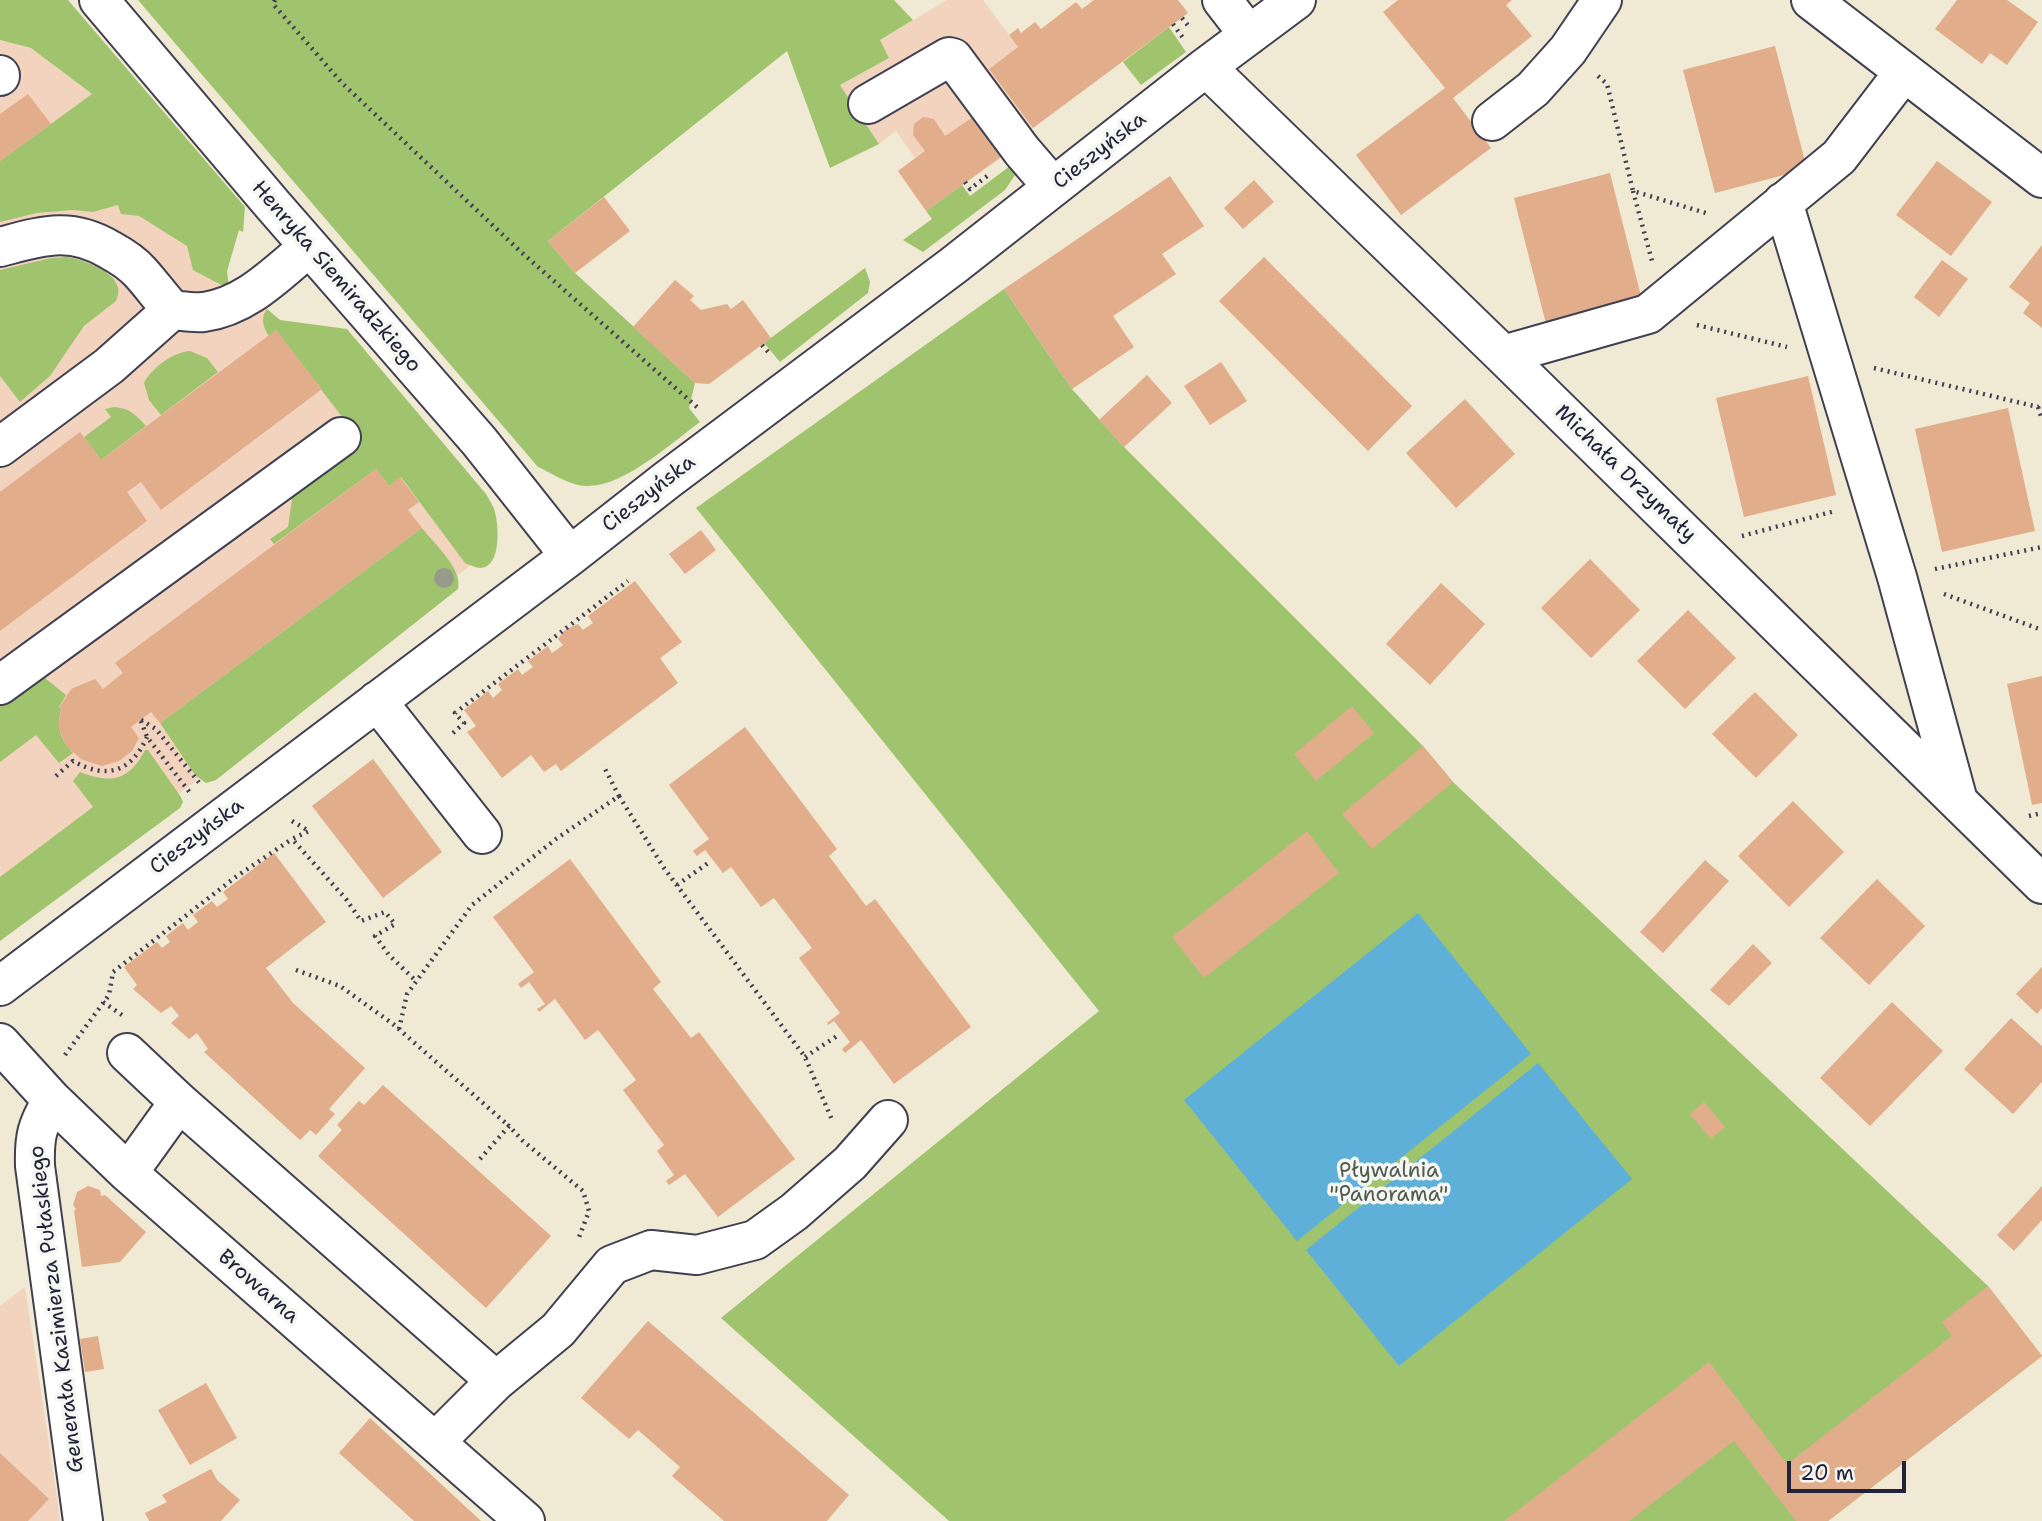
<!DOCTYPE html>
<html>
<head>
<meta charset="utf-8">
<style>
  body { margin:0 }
  #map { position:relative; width:2042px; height:1521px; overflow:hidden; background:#f0e9d3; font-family:"Shantell Sans",sans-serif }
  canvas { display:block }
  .scale { position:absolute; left:1787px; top:1461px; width:119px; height:32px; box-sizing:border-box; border:4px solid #22223b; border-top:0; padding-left:9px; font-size:21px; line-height:24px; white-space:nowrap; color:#22223b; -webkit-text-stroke:5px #f6f6f2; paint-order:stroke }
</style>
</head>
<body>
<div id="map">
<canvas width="2042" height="1521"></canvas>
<div class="scale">20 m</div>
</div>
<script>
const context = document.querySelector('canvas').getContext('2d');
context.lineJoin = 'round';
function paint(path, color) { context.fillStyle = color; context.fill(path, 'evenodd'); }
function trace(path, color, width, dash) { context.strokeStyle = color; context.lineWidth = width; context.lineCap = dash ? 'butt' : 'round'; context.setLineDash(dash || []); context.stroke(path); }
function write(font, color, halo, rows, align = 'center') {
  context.font = font + ' "Shantell Sans",sans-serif'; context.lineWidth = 7; context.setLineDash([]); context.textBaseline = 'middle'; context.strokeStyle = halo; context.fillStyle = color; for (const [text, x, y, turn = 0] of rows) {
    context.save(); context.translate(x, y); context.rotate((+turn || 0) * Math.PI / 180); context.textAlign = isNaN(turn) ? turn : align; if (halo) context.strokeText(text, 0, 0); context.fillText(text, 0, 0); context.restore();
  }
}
paint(new Path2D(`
  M 947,0 L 983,0 L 1018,47 L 990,68 L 1033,128 L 1002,150 L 1005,155 L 926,211 L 898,171 L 915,158 L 896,131 L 879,144 L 840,85 L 889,58 L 880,40 Z
  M 0,40 L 31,48 L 178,159 L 239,229 L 227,271 L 229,289 L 267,309 L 285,324 L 490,550 L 143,822 L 0,926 Z
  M 25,1287 L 57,1496 L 60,1521 L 0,1521 L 0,1306 Z`), '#f2d4be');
paint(new Path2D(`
  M 0,0 L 68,0 L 245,207 L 243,232 L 239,230 L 227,271 L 229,289 L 193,270 L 187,246 L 139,216 L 121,214 L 118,205 L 93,212 L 73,210 L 37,213 L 0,222 L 0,161 L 92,94 L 31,48 L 0,40 Z
  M 138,0 L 894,0 L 913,20 L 880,40 L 889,58 L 840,85 L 879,144 L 830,168 L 787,51 L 548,241 L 575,273 L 695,383 L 689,408 L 700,422 C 670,444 616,494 578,485 C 565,482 551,473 538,467 Z
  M 1169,27 L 1186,52 L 1141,85 L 1123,62 Z
  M 1014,163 L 1017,172 L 1005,190 L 923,252 L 903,240 L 932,219 L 926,211 L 962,185 L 970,196 Z
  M 67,257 C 86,260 130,276 116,301 L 84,326 L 50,376 L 20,402 L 0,376 L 0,270 L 51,258 Z
  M 865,268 L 870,282 L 868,293 L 780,362 L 764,343 Z
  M 1004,289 L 1072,389 L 1124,447 L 1423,746 L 1453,782 L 1988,1286 L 2042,1356 L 1828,1521 L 949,1521 L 721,1318 L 1099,1011 L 696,508 Z
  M 267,309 L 280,320 L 347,329 L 486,494 C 489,499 492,504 494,509 C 499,523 502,566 481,568 C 476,568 470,565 465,563 L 401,477 L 389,486 L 376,469 L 274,544 L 270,539 L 288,527 L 293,492 L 361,442 L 276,330 L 269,336 C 263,327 260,318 267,309 Z
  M 190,351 L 207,358 L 218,372 L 161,415 L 149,400 L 144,383 C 152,368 173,352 190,351 Z
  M 114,407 C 130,408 136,415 146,426 L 101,460 L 84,437 L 111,417 L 105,409 Z
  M 422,528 C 434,544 463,568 458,589 L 216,780 L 206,783 L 195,775 L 160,723 Z
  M 40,674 L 66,695 L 59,707 L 61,710 C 56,726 61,741 73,753 L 59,763 L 36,735 L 0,762 L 0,704 Z
  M 145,750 L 148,750 L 181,797 L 183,802 L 180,808 L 0,941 L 0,877 L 93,807 L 73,781 L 80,772 C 111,784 129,781 145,750 Z`), '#a0c46e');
paint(new Path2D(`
  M 1418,913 L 1531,1054 L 1297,1241 L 1184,1100 Z
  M 1538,1063 L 1632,1179 L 1399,1366 L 1306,1250 Z`), '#5eb0d9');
paint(new Path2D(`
  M 1094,0 L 1178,0 L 1188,13 L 1033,128 L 989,69 L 1018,47 L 1009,35 L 1018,28 L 1021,33 L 1035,22 L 1041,29 L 1076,2 L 1082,9 Z
  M 1398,0 L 1512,0 L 1506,5 L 1532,36 L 1453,98 L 1491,148 L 1401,215 L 1356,155 L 1445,88 L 1383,12 Z
  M 1957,0 L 2007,0 L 2038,22 L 2007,65 L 1990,53 L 1982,64 L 1935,29 Z
  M 1775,46 L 1807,169 L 1715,193 L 1683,70 Z
  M 28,94 L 51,124 L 0,161 L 0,114 Z
  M 976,115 L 1005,154 L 926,211 L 898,171 L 925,151 L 913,135 L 914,124 L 923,117 L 934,119 L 945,136 Z
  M 1937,161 L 1992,202 L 1951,256 L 1896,215 Z
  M 1610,173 L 1643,304 L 1547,328 L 1514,198 Z
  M 1170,176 L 1204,226 L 1162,254 L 1176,274 L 1113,316 L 1134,347 L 1072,389 L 1004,289 Z
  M 1254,180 L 1274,202 L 1243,229 L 1224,208 Z
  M 604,197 L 630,231 L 575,273 L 548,241 Z
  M 2042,245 L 2042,328 L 2023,313 L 2030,303 L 2009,287 Z
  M 1264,257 L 1412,406 L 1368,451 L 1219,301 Z
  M 1942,260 L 1968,279 L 1939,317 L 1914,297 Z
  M 675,280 L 694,296 L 690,300 L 701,310 L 727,304 L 731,309 L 743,300 L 771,338 L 709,384 L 695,383 L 633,327 Z
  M 276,330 L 322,389 L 161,510 L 141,482 L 127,492 L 147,521 L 0,631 L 0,492 L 80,432 L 101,460 Z
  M 1221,362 L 1247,401 L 1210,425 L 1184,386 Z
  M 1147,375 L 1172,403 L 1124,447 L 1099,420 Z
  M 1808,376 L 1836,495 L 1744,517 L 1716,398 Z
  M 1465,399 L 1515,454 L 1456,508 L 1406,453 Z
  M 2008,408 L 2035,531 L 1942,552 L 1915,429 Z
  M 376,469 L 389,486 L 400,477 L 419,502 L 408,510 L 422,528 L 160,723 L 151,712 L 131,727 L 139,738 L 132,751 L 119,761 L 102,766 L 92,763 L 81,759 L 66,746 L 58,725 L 61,710 L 59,708 L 71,689 L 95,679 L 103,689 L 123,673 L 115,663 Z
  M 701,530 L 716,550 L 685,574 L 669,554 Z
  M 1590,559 L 1640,610 L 1591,658 L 1541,608 Z
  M 635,581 L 682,642 L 660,658 L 678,683 L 561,771 L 556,764 L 544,772 L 531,755 L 502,778 L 467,732 L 476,726 L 464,710 L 488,691 L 493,698 L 502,690 L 498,684 L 518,669 L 522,675 L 533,667 L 528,661 L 548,646 L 552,653 L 563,645 L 558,639 L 565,630 L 578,624 L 583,630 L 593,623 L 588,616 Z
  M 1441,583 L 1485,624 L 1430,685 L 1386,644 Z
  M 1688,610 L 1736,658 L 1685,709 L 1637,661 Z
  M 2042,676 L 2042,803 L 2032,805 L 2007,684 Z
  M 1755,692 L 1798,735 L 1756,778 L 1712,734 Z
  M 1352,706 L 1374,733 L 1316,781 L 1294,754 Z
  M 745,727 L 837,849 L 829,856 L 866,906 L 875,899 L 971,1027 L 894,1084 L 861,1040 L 845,1053 L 842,1049 L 850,1042 L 834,1021 L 828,1025 L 827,1023 L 840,1013 L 799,958 L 812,948 L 774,898 L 761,907 L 731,867 L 723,873 L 705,850 L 697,856 L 693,851 L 709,839 L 669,785 Z
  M 1423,746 L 1453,782 L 1372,849 L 1342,814 Z
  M 373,759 L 442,852 L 383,898 L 312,806 Z
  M 1793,801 L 1844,852 L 1789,907 L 1738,856 Z
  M 1307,831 L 1339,873 L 1204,978 L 1172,937 Z
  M 274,853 L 326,922 L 266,968 L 293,1003 L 365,1068 L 329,1109 L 335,1114 L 316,1135 L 310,1130 L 300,1140 L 204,1052 L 208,1049 L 197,1033 L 189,1039 L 171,1023 L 179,1016 L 171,1006 L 161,1013 L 133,989 L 137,985 L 124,967 L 157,942 L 162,948 L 170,942 L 166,936 L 183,923 L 188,930 L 198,922 L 193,915 L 212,901 L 217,907 L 228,899 L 223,892 Z
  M 570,859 L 661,982 L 653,989 L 691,1038 L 699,1032 L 795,1159 L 718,1217 L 685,1174 L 669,1185 L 666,1181 L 674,1175 L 657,1151 L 664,1145 L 623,1090 L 636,1080 L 598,1030 L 585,1040 L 555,999 L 539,1012 L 537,1009 L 545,1004 L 529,982 L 521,988 L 518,984 L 534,972 L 493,917 Z
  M 1705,860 L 1729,881 L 1663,953 L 1640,932 Z
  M 1877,879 L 1925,926 L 1869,985 L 1820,938 Z
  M 1753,944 L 1772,963 L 1729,1006 L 1710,990 Z
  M 2042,967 L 2042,1008 L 2037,1014 L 2016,994 Z
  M 1892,1002 L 1943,1051 L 1870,1126 L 1820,1078 Z
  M 2011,1018 L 2042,1046 L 2042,1082 L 2013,1114 L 1964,1069 Z
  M 383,1085 L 551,1236 L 486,1308 L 318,1156 L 342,1130 L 337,1125 L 359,1101 L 364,1105 Z
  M 1704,1102 L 1725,1127 L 1711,1139 L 1690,1114 Z
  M 88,1186 L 100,1190 L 101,1196 L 105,1195 L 146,1232 L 120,1262 L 82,1267 L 74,1211 L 76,1209 L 73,1205 L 77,1192 Z
  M 2042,1186 L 2042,1220 L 2014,1251 L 1997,1235 Z
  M 1988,1286 L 2042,1356 L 1828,1521 L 1796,1521 L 1734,1441 L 1629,1521 L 1504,1521 L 1709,1362 L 1787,1464 L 1952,1336 L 1942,1322 Z
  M 648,1321 L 849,1495 L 827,1521 L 724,1521 L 672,1476 L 680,1467 L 638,1430 L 629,1439 L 581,1398 Z
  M 98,1336 L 104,1369 L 85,1372 L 80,1339 Z
  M 206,1383 L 237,1438 L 190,1465 L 158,1410 Z
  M 370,1418 L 481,1521 L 414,1521 L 339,1453 Z
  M 0,1453 L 49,1499 L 28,1521 L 0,1521 Z
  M 211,1469 L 217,1480 L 240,1500 L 221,1521 L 149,1521 L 145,1513 L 167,1502 L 162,1495 Z`), '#e1ad8b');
const minor = new Path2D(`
  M 99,0 L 272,204 L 479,441 L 570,556
  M 1222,0 L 1249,35
  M 1811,0 L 2042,178
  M 1206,67 L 1503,355 L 2042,884
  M 0,76 L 0,75
  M 868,104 L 949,57 L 953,58 L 1022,151 L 1053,187
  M 1492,121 L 1533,89 L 1568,50 L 1602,0
  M 1783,202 L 1897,577 L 1958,801
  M 0,247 C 42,236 70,226 110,250 C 121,256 132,263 140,272 C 151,284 161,298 172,310
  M 1503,355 L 1648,314 L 1839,157 L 1904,72
  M 0,447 L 109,366 L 172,310 C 182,311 194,313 204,312 C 247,306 277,273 309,247
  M 0,685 L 341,437
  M 377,701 L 482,834
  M 0,986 L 570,556 L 667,480 L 954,265 L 1206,67 L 1296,0
  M 0,1043 L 52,1100 L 128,1173 L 525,1521
  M 127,1053 L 179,1102
  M 52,1100 C 37,1126 34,1136 35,1166 L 83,1521
  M 128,1173 L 179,1102 L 496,1381 L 435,1442
  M 496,1381 L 558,1330 L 612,1265 L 651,1250 L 697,1255 L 755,1240 L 794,1212 L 850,1163 L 888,1120`);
trace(minor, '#414052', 42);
trace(new Path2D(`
  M 275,0 L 273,4 L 342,83 L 521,252 L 697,407
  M 1182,18 L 1190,28
  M 1173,24 L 1183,38
  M 1598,76 L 1607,84 L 1633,191 L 1709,214
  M 965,182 L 970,189 L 990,174
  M 1633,191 L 1652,261
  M 1697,325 L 1787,347
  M 762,345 L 769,353
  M 1874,368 L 2038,407 L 2042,405
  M 2038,407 L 2042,419
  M 1742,536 L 1835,511
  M 1935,569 L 2042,547
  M 1944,594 L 2042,630
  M 141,720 L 156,729 L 201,785
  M 141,721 L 147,737 L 191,794
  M 453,733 L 464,723 L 455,713 L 628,581
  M 56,776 L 73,761 C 107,780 131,772 147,737
  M 619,796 L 664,868 L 805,1057 L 833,1122
  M 2029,816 L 2042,813
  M 292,821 L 309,831 L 292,839 L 346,899 L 361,921 L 385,912 L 395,924 L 375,936 L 389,955 L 416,981
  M 677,885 L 708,863
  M 296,970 L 340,986 L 393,1024 L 509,1126
  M 103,1002 L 122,1015
  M 399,1029 L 407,994 L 472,905 L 556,839 L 619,796 L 603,765
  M 65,1055 L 109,995 L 113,972 L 237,876 L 292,839
  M 805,1057 L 837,1036
  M 480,1159 L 509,1126 L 523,1141 L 583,1191 L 589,1211 L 578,1240`), '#414052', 4.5, [2, 5]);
trace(minor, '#fff', 38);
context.fillStyle = '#979b89';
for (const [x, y] of [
  [444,578]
]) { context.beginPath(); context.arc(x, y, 10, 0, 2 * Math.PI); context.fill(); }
write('21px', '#22223b', '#f6f6f2', [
  ["Cieszyńska",1100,151,-38],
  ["Henryka Siemiradzkiego",336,277,49],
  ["Michała Drzymały",1625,474,44],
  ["Cieszyńska",649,494,-38],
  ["Cieszyńska",197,837,-37],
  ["Browarna",258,1287,41],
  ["Generała Kazimierza Pułaskiego",57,1309,-97]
]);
write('21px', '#4e5b4d', '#f6f6f2', [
  ["Pływalnia",1389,1172],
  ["\"Panorama\"",1389,1196]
]);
</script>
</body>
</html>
